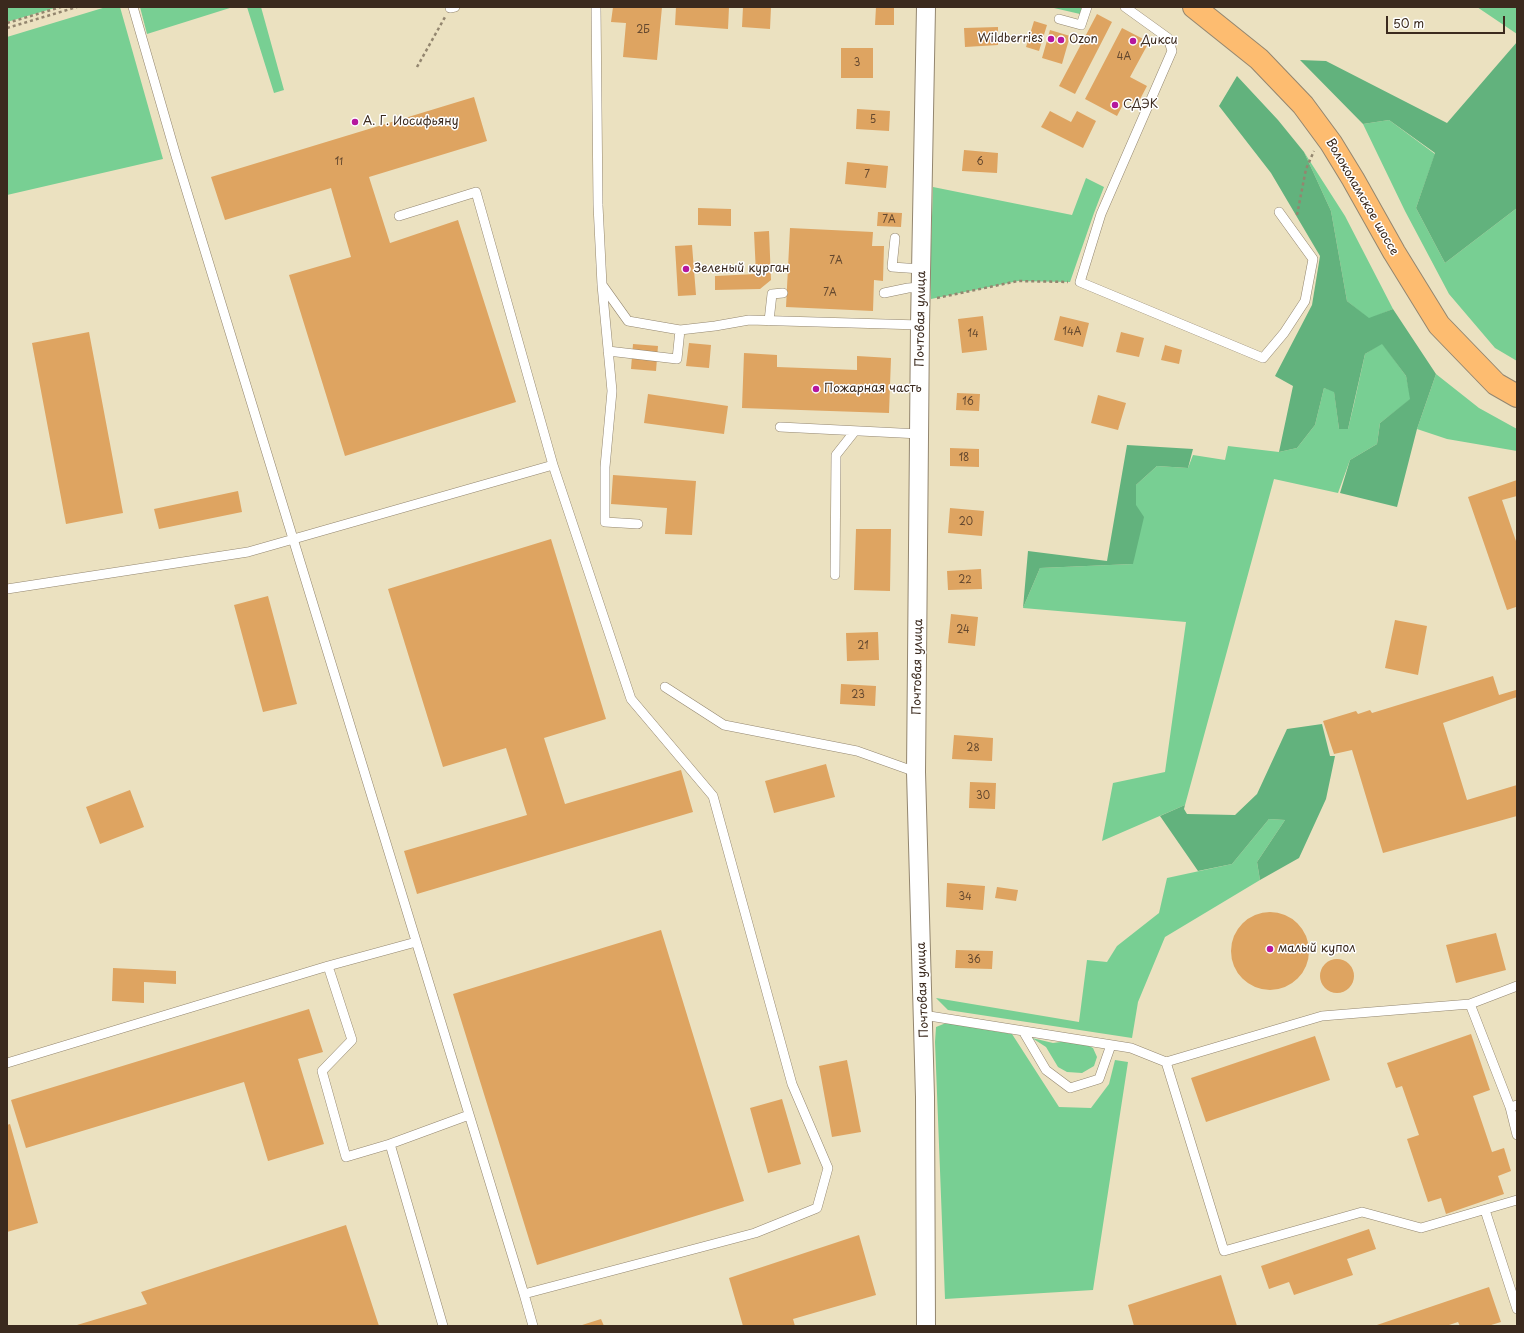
<!DOCTYPE html>
<html>
<head>
<meta charset="utf-8">
<style>
  body { margin:0 }
  #map { position:relative; width:1524px; height:1333px; overflow:hidden; background:#ebe1c0; font-family:"Playpen Sans",sans-serif }
  canvas { display:block }
  .frame { position:absolute; inset:0; border:8px solid #3b2a1e; pointer-events:none }
  .scale { position:absolute; left:1386px; top:16px; width:119px; height:18px; box-sizing:border-box; border:2px solid #3b2a1e; border-top:0; padding-left:5px; font-size:12px; line-height:14px; white-space:nowrap; color:#3b2a1e; -webkit-text-stroke:3px #fff; paint-order:stroke }
</style>
</head>
<body>
<div id="map">
<canvas width="1524" height="1333"></canvas>
<div class="frame"></div>
<div class="scale">50 m</div>
</div>
<script>
const context = document.querySelector('canvas').getContext('2d');
context.lineJoin = 'round';
function paint(path, color) { context.fillStyle = color; context.fill(path, 'evenodd'); }
function trace(path, color, width, dash) { context.strokeStyle = color; context.lineWidth = width; context.lineCap = dash ? 'butt' : 'round'; context.setLineDash(dash || []); context.stroke(path); }
function write(font, color, halo, rows, align = 'center') {
  context.font = font + ' "Playpen Sans",sans-serif'; context.lineWidth = 3; context.setLineDash([]); context.textBaseline = 'middle'; context.strokeStyle = halo; context.fillStyle = color; for (const [text, x, y, turn = 0] of rows) {
    context.save(); context.translate(x, y); context.rotate((+turn || 0) * Math.PI / 180); context.textAlign = isNaN(turn) ? turn : align; if (halo) context.strokeText(text, 0, 0); context.fillText(text, 0, 0); context.restore();
  }
}
paint(new Path2D(`
  M 7,7 L 58,7 L 7,22 Z
  M 106,7 L 120,7 L 163,159 L 7,195 L 7,37 Z
  M 140,7 L 233,7 L 147,34 Z
  M 247,7 L 261,7 L 284,90 L 274,93 Z
  M 1010,7 L 1082,7 L 1080,14 L 1054,8 Z
  M 1477,7 L 1517,7 L 1517,34 Z
  M 1389,120 L 1435,154 L 1416,208 L 1445,263 L 1517,208 L 1517,361 L 1495,348 L 1449,294 L 1405,211 L 1363,124 Z
  M 1304,152 L 1345,216 L 1393,309 L 1369,319 L 1347,301 L 1331,211 Z
  M 1086,178 L 1104,187 L 1094,213 L 1070,282 L 1018,281 L 931,299 L 930,274 L 933,187 L 1072,215 Z
  M 1382,343 L 1406,376 L 1411,399 L 1380,423 L 1377,444 L 1350,460 L 1338,493 L 1274,479 L 1185,805 L 1102,841 L 1113,783 L 1165,772 L 1186,622 L 1023,608 L 1040,568 L 1133,564 L 1136,485 L 1157,466 L 1188,468 L 1193,455 L 1225,460 L 1228,446 L 1279,452 L 1297,448 L 1315,425 L 1324,388 L 1334,391 L 1339,429 L 1348,429 L 1354,404 L 1365,354 Z
  M 1436,374 L 1479,408 L 1517,429 L 1517,451 L 1447,439 L 1417,429 Z
  M 1269,819 L 1285,820 L 1257,862 L 1260,880 L 1165,937 L 1138,1002 L 1132,1038 L 948,1010 L 936,998 L 1079,1022 L 1087,960 L 1107,962 L 1117,946 L 1159,913 L 1167,878 L 1232,864 Z
  M 946,1023 L 1012,1034 L 1059,1107 L 1091,1108 L 1109,1084 L 1115,1060 L 1128,1062 L 1093,1290 L 945,1299 L 935,1042 L 936,1027 Z
  M 1032,1038 L 1053,1043 L 1068,1041 L 1087,1045 L 1093,1048 L 1097,1057 L 1094,1066 L 1082,1073 L 1067,1072 L 1058,1067 L 1046,1047 Z`), '#78cf93');
paint(new Path2D(`
  M 1517,42 L 1517,208 L 1445,263 L 1416,208 L 1435,153 L 1389,120 L 1363,124 L 1300,60 L 1326,61 L 1447,123 Z
  M 1237,76 L 1278,120 L 1304,152 L 1331,211 L 1347,301 L 1369,318 L 1393,309 L 1436,374 L 1417,429 L 1397,507 L 1340,493 L 1350,460 L 1377,444 L 1380,423 L 1410,399 L 1406,376 L 1382,344 L 1365,354 L 1348,429 L 1339,429 L 1334,392 L 1324,388 L 1315,425 L 1297,448 L 1279,452 L 1293,386 L 1275,376 L 1312,305 L 1320,256 L 1271,173 L 1219,106 Z
  M 1127,445 L 1193,449 L 1188,468 L 1157,466 L 1136,485 L 1136,505 L 1144,517 L 1133,564 L 1040,568 L 1023,608 L 1028,551 L 1107,561 Z
  M 1322,724 L 1330,756 L 1335,756 L 1326,799 L 1299,858 L 1260,880 L 1257,862 L 1285,820 L 1269,819 L 1232,864 L 1198,871 L 1160,816 L 1185,805 L 1184,809 L 1187,814 L 1235,815 L 1257,794 L 1287,729 Z`), '#62b27d');
paint(new Path2D(`
  M 613,7 L 662,7 L 657,60 L 623,57 L 626,23 L 611,22 Z
  M 676,7 L 729,7 L 728,29 L 675,25 Z
  M 743,7 L 771,7 L 770,29 L 742,27 Z
  M 876,7 L 894,7 L 894,25 L 875,25 Z
  M 1097,14 L 1112,22 L 1075,94 L 1059,86 Z
  M 1034,21 L 1047,25 L 1039,51 L 1026,47 Z
  M 998,27 L 998,45 L 965,47 L 964,28 Z
  M 1122,28 L 1149,42 L 1130,77 L 1147,86 L 1137,105 L 1126,99 L 1117,116 L 1085,99 Z
  M 1050,30 L 1070,36 L 1062,64 L 1042,58 Z
  M 841,48 L 873,48 L 873,78 L 841,78 Z
  M 474,97 L 487,141 L 369,177 L 390,243 L 458,220 L 516,402 L 345,456 L 289,275 L 351,257 L 331,188 L 225,220 L 211,177 Z
  M 857,109 L 890,111 L 889,131 L 856,129 Z
  M 1050,111 L 1071,122 L 1077,111 L 1096,121 L 1083,148 L 1041,127 Z
  M 964,150 L 998,153 L 997,173 L 962,171 Z
  M 847,162 L 888,166 L 886,188 L 845,184 Z
  M 698,208 L 731,209 L 731,226 L 698,225 Z
  M 878,212 L 902,213 L 901,227 L 877,226 Z
  M 790,228 L 873,232 L 872,246 L 884,246 L 883,281 L 874,280 L 873,311 L 786,307 Z
  M 769,231 L 771,280 L 760,289 L 715,290 L 715,276 L 756,274 L 754,232 Z
  M 692,245 L 696,295 L 678,296 L 675,246 Z
  M 983,316 L 987,350 L 962,353 L 958,319 Z
  M 1060,316 L 1089,323 L 1083,347 L 1054,340 Z
  M 89,332 L 123,513 L 66,524 L 32,343 Z
  M 1121,332 L 1144,338 L 1139,357 L 1116,352 Z
  M 689,343 L 711,345 L 709,368 L 686,366 Z
  M 633,344 L 658,346 L 656,371 L 631,369 Z
  M 1165,345 L 1182,350 L 1179,364 L 1161,360 Z
  M 744,353 L 777,355 L 777,367 L 857,370 L 857,356 L 891,358 L 889,413 L 742,408 Z
  M 957,393 L 980,394 L 979,411 L 956,410 Z
  M 648,394 L 728,406 L 724,434 L 644,423 Z
  M 1098,395 L 1126,403 L 1118,430 L 1091,423 Z
  M 950,448 L 979,449 L 979,467 L 950,466 Z
  M 613,475 L 696,481 L 692,535 L 665,534 L 667,508 L 611,504 Z
  M 1517,480 L 1517,496 L 1502,500 L 1517,544 L 1517,610 L 1516,607 L 1507,610 L 1468,497 Z
  M 238,491 L 242,512 L 159,529 L 154,509 Z
  M 950,508 L 984,511 L 982,536 L 948,533 Z
  M 856,529 L 891,529 L 890,591 L 854,590 Z
  M 551,539 L 606,719 L 544,738 L 565,804 L 681,770 L 693,812 L 417,894 L 404,851 L 527,815 L 506,748 L 443,767 L 388,589 Z
  M 981,569 L 982,589 L 948,590 L 947,571 Z
  M 268,596 L 297,704 L 263,712 L 234,605 Z
  M 951,614 L 978,617 L 975,646 L 948,643 Z
  M 1395,620 L 1427,626 L 1418,675 L 1385,668 Z
  M 878,632 L 879,660 L 847,661 L 846,633 Z
  M 1493,676 L 1499,695 L 1516,690 L 1517,697 L 1443,723 L 1467,800 L 1517,785 L 1517,816 L 1383,853 L 1352,750 L 1334,754 L 1323,721 L 1356,711 L 1358,714 L 1370,710 L 1372,713 Z
  M 841,684 L 876,686 L 875,706 L 840,704 Z
  M 954,735 L 993,738 L 992,761 L 952,759 Z
  M 826,764 L 835,797 L 774,813 L 765,781 Z
  M 970,782 L 996,783 L 995,809 L 969,808 Z
  M 130,790 L 144,827 L 100,844 L 86,807 Z
  M 947,883 L 985,886 L 983,910 L 946,907 Z
  M 997,887 L 1018,890 L 1016,901 L 995,898 Z
  M1231 951a39 39 0 1 1 78 0a39 39 0 1 1-78 0Z
  M 661,930 L 744,1201 L 537,1265 L 453,994 Z
  M 1496,933 L 1506,970 L 1456,983 L 1446,945 Z
  M 956,950 L 993,951 L 992,969 L 955,968 Z
  M1320 976a17 17 0 1 1 34 0a17 17 0 1 1-34 0Z
  M 113,968 L 176,971 L 176,984 L 144,982 L 144,1003 L 112,1001 Z
  M 309,1009 L 323,1052 L 298,1059 L 324,1144 L 268,1161 L 244,1082 L 26,1148 L 11,1100 Z
  M 1471,1034 L 1490,1090 L 1473,1096 L 1492,1152 L 1504,1148 L 1511,1171 L 1498,1176 L 1504,1194 L 1446,1214 L 1441,1198 L 1428,1202 L 1407,1139 L 1419,1135 L 1402,1086 L 1396,1088 L 1387,1063 Z
  M 1315,1036 L 1330,1080 L 1206,1122 L 1191,1078 Z
  M 847,1060 L 861,1132 L 832,1137 L 819,1066 Z
  M 782,1099 L 801,1164 L 768,1173 L 750,1108 Z
  M 10,1124 L 38,1223 L 7,1232 L 7,1125 Z
  M 346,1225 L 379,1326 L 77,1326 L 77,1325 L 147,1304 L 141,1292 Z
  M 1369,1229 L 1376,1249 L 1347,1259 L 1353,1275 L 1294,1295 L 1289,1282 L 1269,1289 L 1261,1266 Z
  M 859,1235 L 876,1295 L 793,1319 L 795,1326 L 743,1326 L 729,1278 Z
  M 1221,1275 L 1237,1326 L 1134,1326 L 1128,1305 Z
  M 1489,1287 L 1501,1322 L 1488,1326 L 1460,1326 L 1458,1322 L 1446,1326 L 1374,1326 Z
  M 601,1319 L 604,1326 L 579,1326 Z`), '#dea461');
const service = new Path2D(`
  M 133,7 L 176,156 L 524,1294
  M 596,7 L 598,205 L 602,285 L 612,391 L 605,467 L 605,522 L 638,524
  M 1125,7 L 1168,38 L 1172,51 L 1101,214 L 1080,282 L 1263,358 L 1284,333 L 1305,301 L 1313,259 L 1279,212
  M 450,8 L 455,7
  M 1059,19 L 1081,25 L 1087,7
  M 399,216 L 476,192 L 553,465
  M 895,238 L 892,267 L 921,269
  M 603,286 L 628,321 L 680,330 L 715,326 L 749,320 L 920,325
  M 884,293 L 908,288 L 921,287
  M 769,321 L 772,294 L 783,293
  M 608,351 L 677,359 L 680,330
  M 780,427 L 920,434
  M 835,575 L 836,455 L 855,431
  M 7,589 L 248,552 L 553,465 L 631,699 L 713,796 L 792,1084 L 828,1168 L 817,1208 L 755,1233 L 524,1294 L 533,1326
  M 665,687 L 724,725 L 857,751 L 916,772
  M 1517,986 L 1470,1004 L 1510,1107 L 1517,1105
  M 1470,1004 L 1322,1016 L 1166,1062 L 1224,1251 L 1362,1212 L 1421,1228 L 1517,1200
  M 923,1015 L 1131,1048 L 1166,1062
  M 1023,1031 L 1046,1070 L 1070,1088 L 1099,1079 L 1111,1045
  M 7,1063 L 328,966
  M 1510,1107 L 1517,1135
  M 390,1144 L 346,1157 L 322,1071 L 352,1040 L 328,966 L 416,942
  M 1485,1210 L 1517,1309
  M 443,1326 L 390,1144 L 469,1115`);
const minor = new Path2D(`
  M 926,7 L 920,325 L 916,772 L 925,1097 L 926,1326`);
const primary = new Path2D(`
  M 1194,7 L 1259,59 L 1303,105 L 1331,143 L 1353,179 L 1394,252 L 1439,325 L 1496,384 L 1517,396`);
trace(service, '#93866f', 10);
trace(minor, '#93866f', 20);
trace(primary, '#93866f', 24);
trace(new Path2D(`
  M 7,23 L 61,7
  M 7,28 L 77,7
  M 417,67 L 445,17
  M 1297,215 L 1306,169 L 1314,151
  M 937,298 L 1018,281 L 1068,282`), '#93866f', 2.5, [3, 3]);
trace(service, '#fff', 9);
trace(minor, '#fff', 18);
trace(primary, '#fdbc70', 22);
for (const [x, y, r, color] of [
  [1051,39,4,"#b5179e"],
  [1061,40,4,"#b5179e"],
  [1133,41,4,"#b5179e"],
  [1115,105,4,"#b5179e"],
  [355,122,4,"#b5179e"],
  [686,269,4,"#b5179e"],
  [816,389,4,"#b5179e"],
  [1270,949,4,"#b5179e"]
]) { const dot = new Path2D(); dot.arc(x, y, r, 0, 2 * Math.PI); context.fillStyle = color; context.fill(dot); trace(dot, '#fff', 1.5); }
write('10px', '#64482f', null, [
  ["2Б",643,30],
  ["4А",1124,57],
  ["3",857,63],
  ["5",873,120],
  ["11",339,162],
  ["6",980,162],
  ["7",867,175],
  ["7А",889,220],
  ["7А",836,261],
  ["7А",830,293],
  ["14А",1072,332],
  ["14",973,334],
  ["16",968,402],
  ["18",964,458],
  ["20",966,522],
  ["22",965,580],
  ["24",963,630],
  ["21",863,646],
  ["23",858,695],
  ["28",973,748],
  ["30",983,796],
  ["34",965,897],
  ["36",974,960]
]);
write('12px', '#3b2a1e', '#fff', [
  ["Wildberries",1043,39,"right"],
  ["Ozon",1069,40],
  ["Дикси",1141,41],
  ["СДЭК",1123,105],
  ["А. Г. Иосифьяну",363,122],
  ["Зеленый курган",694,269],
  ["Пожарная часть",824,389],
  ["малый купол",1278,949]
], 'left');
write('12px', '#3b2a1e', '#fff', [
  ["Волоколамское шоссе",1362,197,60],
  ["Почтовая улица",921,319,-89],
  ["Почтовая улица",918,667,-89],
  ["Почтовая улица",923,990,-92]
]);
</script>
</body>
</html>
